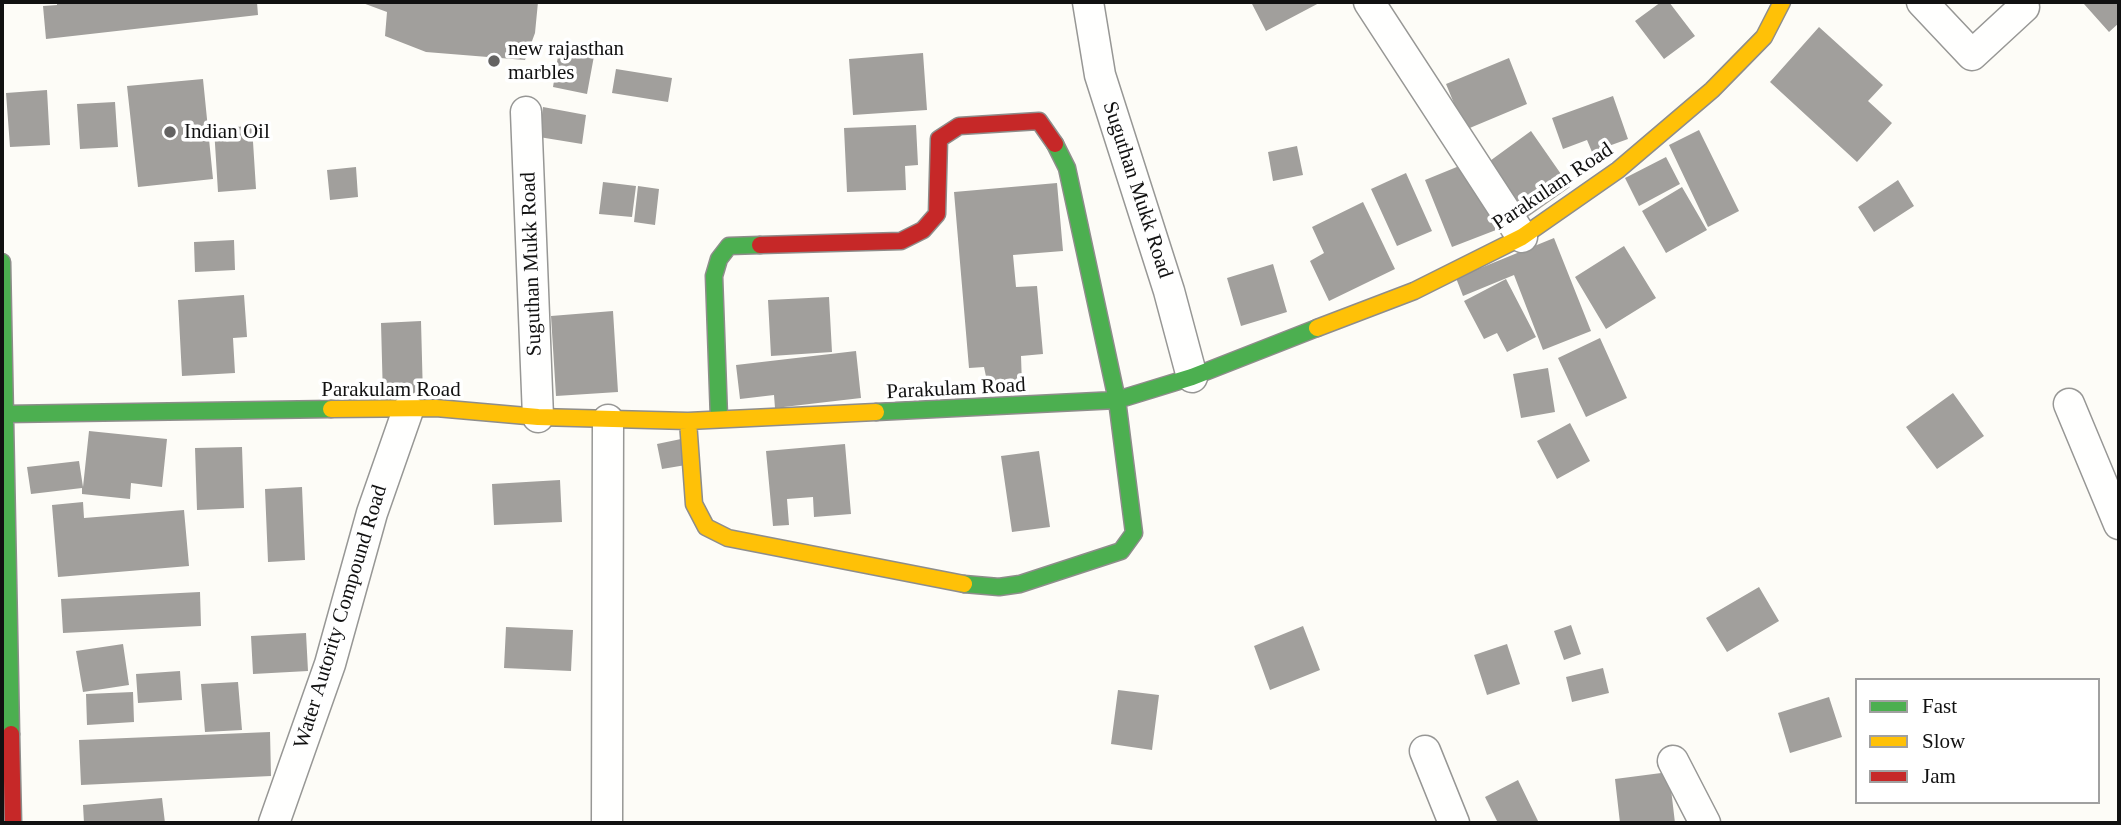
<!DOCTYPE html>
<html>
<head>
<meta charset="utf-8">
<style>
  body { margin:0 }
  #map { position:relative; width:2121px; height:825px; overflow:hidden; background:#fdfcf7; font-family:Georgia,serif }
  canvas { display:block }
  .frame { position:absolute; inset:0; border:4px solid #111; pointer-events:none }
  .legend { position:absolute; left:1855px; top:678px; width:245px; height:126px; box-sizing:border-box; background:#fff; border:2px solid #a0a0a0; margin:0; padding:9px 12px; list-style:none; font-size:21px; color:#111 }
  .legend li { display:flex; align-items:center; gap:14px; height:35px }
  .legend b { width:35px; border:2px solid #a0a0a0 }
</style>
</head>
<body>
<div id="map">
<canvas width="2121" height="825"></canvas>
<div class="frame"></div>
<ul class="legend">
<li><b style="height:9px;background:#4caf50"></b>Fast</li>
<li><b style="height:9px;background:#ffc107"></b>Slow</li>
<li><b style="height:9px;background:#c62828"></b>Jam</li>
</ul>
</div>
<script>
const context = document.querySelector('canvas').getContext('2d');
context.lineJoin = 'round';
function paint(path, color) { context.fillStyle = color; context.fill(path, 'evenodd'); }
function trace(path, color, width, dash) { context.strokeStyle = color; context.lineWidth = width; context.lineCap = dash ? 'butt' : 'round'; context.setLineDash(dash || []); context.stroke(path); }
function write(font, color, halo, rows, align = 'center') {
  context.font = font + ' Georgia,serif'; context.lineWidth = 7; context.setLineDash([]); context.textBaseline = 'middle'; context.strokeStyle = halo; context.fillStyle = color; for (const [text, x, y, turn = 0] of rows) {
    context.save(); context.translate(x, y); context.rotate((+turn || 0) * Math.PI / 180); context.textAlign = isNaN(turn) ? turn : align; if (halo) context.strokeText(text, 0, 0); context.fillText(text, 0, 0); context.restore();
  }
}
paint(new Path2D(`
  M 57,2 L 257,2 L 258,15 L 46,39 L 43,6 L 57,5 Z
  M 360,2 L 538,2 L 535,33 L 525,60 L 426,52 L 385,36 L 387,12 Z
  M 1251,2 L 1321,2 L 1266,31 Z
  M 1661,2 L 1669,2 L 1695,36 L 1664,59 L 1635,21 Z
  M 2087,2 L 2119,2 L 2119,23 L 2109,32 L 2084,4 Z
  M 1819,27 L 1883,85 L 1868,101 L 1892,123 L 1857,162 L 1770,82 Z
  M 559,50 L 594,56 L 587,94 L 553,87 Z
  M 923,53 L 927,110 L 853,115 L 849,59 Z
  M 1509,58 L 1527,104 L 1465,130 L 1446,84 Z
  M 616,69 L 672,78 L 668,102 L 612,93 Z
  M 203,79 L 213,179 L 138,187 L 127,86 Z
  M 47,90 L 50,145 L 10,147 L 6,93 Z
  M 1613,96 L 1628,139 L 1592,152 L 1587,140 L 1563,149 L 1552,118 Z
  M 115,102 L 118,147 L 80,149 L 77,104 Z
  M 543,107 L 586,115 L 582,144 L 539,137 Z
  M 916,125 L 918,165 L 905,166 L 906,190 L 847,192 L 844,128 Z
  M 252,126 L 256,189 L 218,192 L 214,128 Z
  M 1699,130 L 1739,211 L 1708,227 L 1669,145 Z
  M 1531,131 L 1570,187 L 1522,221 L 1483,166 Z
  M 1297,146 L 1303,175 L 1273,181 L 1268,152 Z
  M 1666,157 L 1680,184 L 1639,206 L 1625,178 Z
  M 1469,162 L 1496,230 L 1452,247 L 1425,180 Z
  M 356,167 L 358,197 L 330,200 L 327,170 Z
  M 1406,173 L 1432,231 L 1397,246 L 1371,189 Z
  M 1898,180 L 1914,206 L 1874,232 L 1858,207 Z
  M 603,182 L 636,186 L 632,217 L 599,214 Z
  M 1057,183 L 1063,251 L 1013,255 L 1016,287 L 1037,286 L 1043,354 L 1021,356 L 1022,385 L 988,386 L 984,367 L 969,368 L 954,192 Z
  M 638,186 L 659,189 L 655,225 L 634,222 Z
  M 1682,187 L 1707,230 L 1666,253 L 1642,211 Z
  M 1363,202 L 1395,269 L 1329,301 L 1310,261 L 1324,253 L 1312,227 Z
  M 1554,238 L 1591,331 L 1543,350 L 1514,275 L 1463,296 L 1456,278 Z
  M 234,240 L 235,270 L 195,272 L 194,242 Z
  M 1624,246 L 1656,298 L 1606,329 L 1575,277 Z
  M 1273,264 L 1287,312 L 1241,326 L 1227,278 Z
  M 1506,279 L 1536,337 L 1507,352 L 1497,333 L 1484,339 L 1464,301 Z
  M 244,295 L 247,337 L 233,338 L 235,373 L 182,376 L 178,300 Z
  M 829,297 L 832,352 L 771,356 L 768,300 Z
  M 613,311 L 618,392 L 556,396 L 551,316 Z
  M 421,321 L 423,397 L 383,398 L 381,323 Z
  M 1600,338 L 1627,398 L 1586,417 L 1558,358 Z
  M 856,351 L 861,398 L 775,408 L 774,395 L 740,399 L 736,365 Z
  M 1548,368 L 1555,412 L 1521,418 L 1513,374 Z
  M 1953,393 L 1984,436 L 1937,469 L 1906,427 Z
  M 1570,423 L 1590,461 L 1557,479 L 1537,441 Z
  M 89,431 L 167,439 L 162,487 L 131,483 L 130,499 L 82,494 L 82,488 L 31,494 L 27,467 L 79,461 L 83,487 Z
  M 681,439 L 686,465 L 662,469 L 657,444 Z
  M 845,444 L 851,514 L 814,517 L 813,497 L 787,499 L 789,525 L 773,526 L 766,451 Z
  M 242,447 L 244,508 L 197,510 L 195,448 Z
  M 1039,451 L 1050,527 L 1012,532 L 1001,456 Z
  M 560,480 L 562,522 L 494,525 L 492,484 Z
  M 302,487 L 305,560 L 268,562 L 265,489 Z
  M 83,502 L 84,518 L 184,510 L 189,566 L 58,577 L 52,505 Z
  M 1759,587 L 1779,621 L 1727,652 L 1706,618 Z
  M 200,592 L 201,626 L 63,633 L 61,599 Z
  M 1571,625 L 1581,654 L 1564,660 L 1554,631 Z
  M 1303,626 L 1320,670 L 1270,690 L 1254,646 Z
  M 506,627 L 573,630 L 571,671 L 504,668 Z
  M 306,633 L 308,671 L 253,674 L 251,636 Z
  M 123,644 L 129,685 L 83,692 L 76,651 Z
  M 1507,644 L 1520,684 L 1487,695 L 1474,655 Z
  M 1603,668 L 1609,693 L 1572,702 L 1566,677 Z
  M 180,671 L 182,700 L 138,703 L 136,674 Z
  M 238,682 L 242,730 L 205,732 L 201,684 Z
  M 1118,690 L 1159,695 L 1152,750 L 1111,744 Z
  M 133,692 L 134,722 L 87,725 L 86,694 Z
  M 1829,697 L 1842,737 L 1790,753 L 1778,713 Z
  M 270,732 L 271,776 L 81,785 L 79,740 Z
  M 1669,772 L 1675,823 L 1620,823 L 1615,779 Z
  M 1518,780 L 1539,823 L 1498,823 L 1485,797 Z
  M 162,798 L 165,823 L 84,823 L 83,805 Z`), '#a19f9c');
const street = new Path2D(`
  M 1088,2 L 1100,75 L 1169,291 L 1192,377
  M 1369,2 L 1522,237
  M 1922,2 L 1972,55 L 2024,7
  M 526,112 L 538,417
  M 2069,404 L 2119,524
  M 1425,751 L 1454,823
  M 1673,761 L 1705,823
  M 274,823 L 330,664 L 372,513 L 408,410
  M 607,823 L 608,420`);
const fast = new Path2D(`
  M 2,262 L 11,734
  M 876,412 L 1117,400 L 1192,377 L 1317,328
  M 6,414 L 331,409
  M 719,418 L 714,276 L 719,259 L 729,246 L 760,245
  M 964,584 L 999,587 L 1020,584 L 1121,551 L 1134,533 L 1117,400 L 1067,168 L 1055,144`);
const slow = new Path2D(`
  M 1317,328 L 1414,291 L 1522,237 L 1618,170 L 1712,90 L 1764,37 L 1782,2
  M 331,409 L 436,408 L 538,417 L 688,421 L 876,412
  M 688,421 L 694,504 L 706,527 L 728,538 L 964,584`);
const jam = new Path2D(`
  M 760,245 L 901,241 L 923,230 L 937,214 L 939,139 L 959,126 L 1039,121 L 1055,144
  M 11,734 L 13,823`);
trace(street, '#979795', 33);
trace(fast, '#8e8d8b', 19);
trace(slow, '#8e8d8b', 19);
trace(jam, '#8e8d8b', 19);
trace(street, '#fffffe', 30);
trace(fast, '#4caf50', 16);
trace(slow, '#ffc107', 16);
trace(jam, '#c62828', 16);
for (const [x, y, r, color] of [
  [494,61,7,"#646362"],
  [170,132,7,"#646362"]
]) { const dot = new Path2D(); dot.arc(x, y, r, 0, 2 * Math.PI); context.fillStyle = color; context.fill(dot); trace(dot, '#fff', 2.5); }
write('21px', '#111', '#fff', [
  ["new rajasthan",508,49],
  ["marbles",508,73],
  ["Indian Oil",184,132]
], 'left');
write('21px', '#111', '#fff', [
  ["Parakulam Road",1553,187,-34],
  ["Suguthan Mukk Road",1137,190,72],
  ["Suguthan Mukk Road",532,264,-92],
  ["Parakulam Road",956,389,-3],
  ["Parakulam Road",391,390],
  ["Water Autority Compound Road",341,617,-73]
]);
</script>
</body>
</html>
